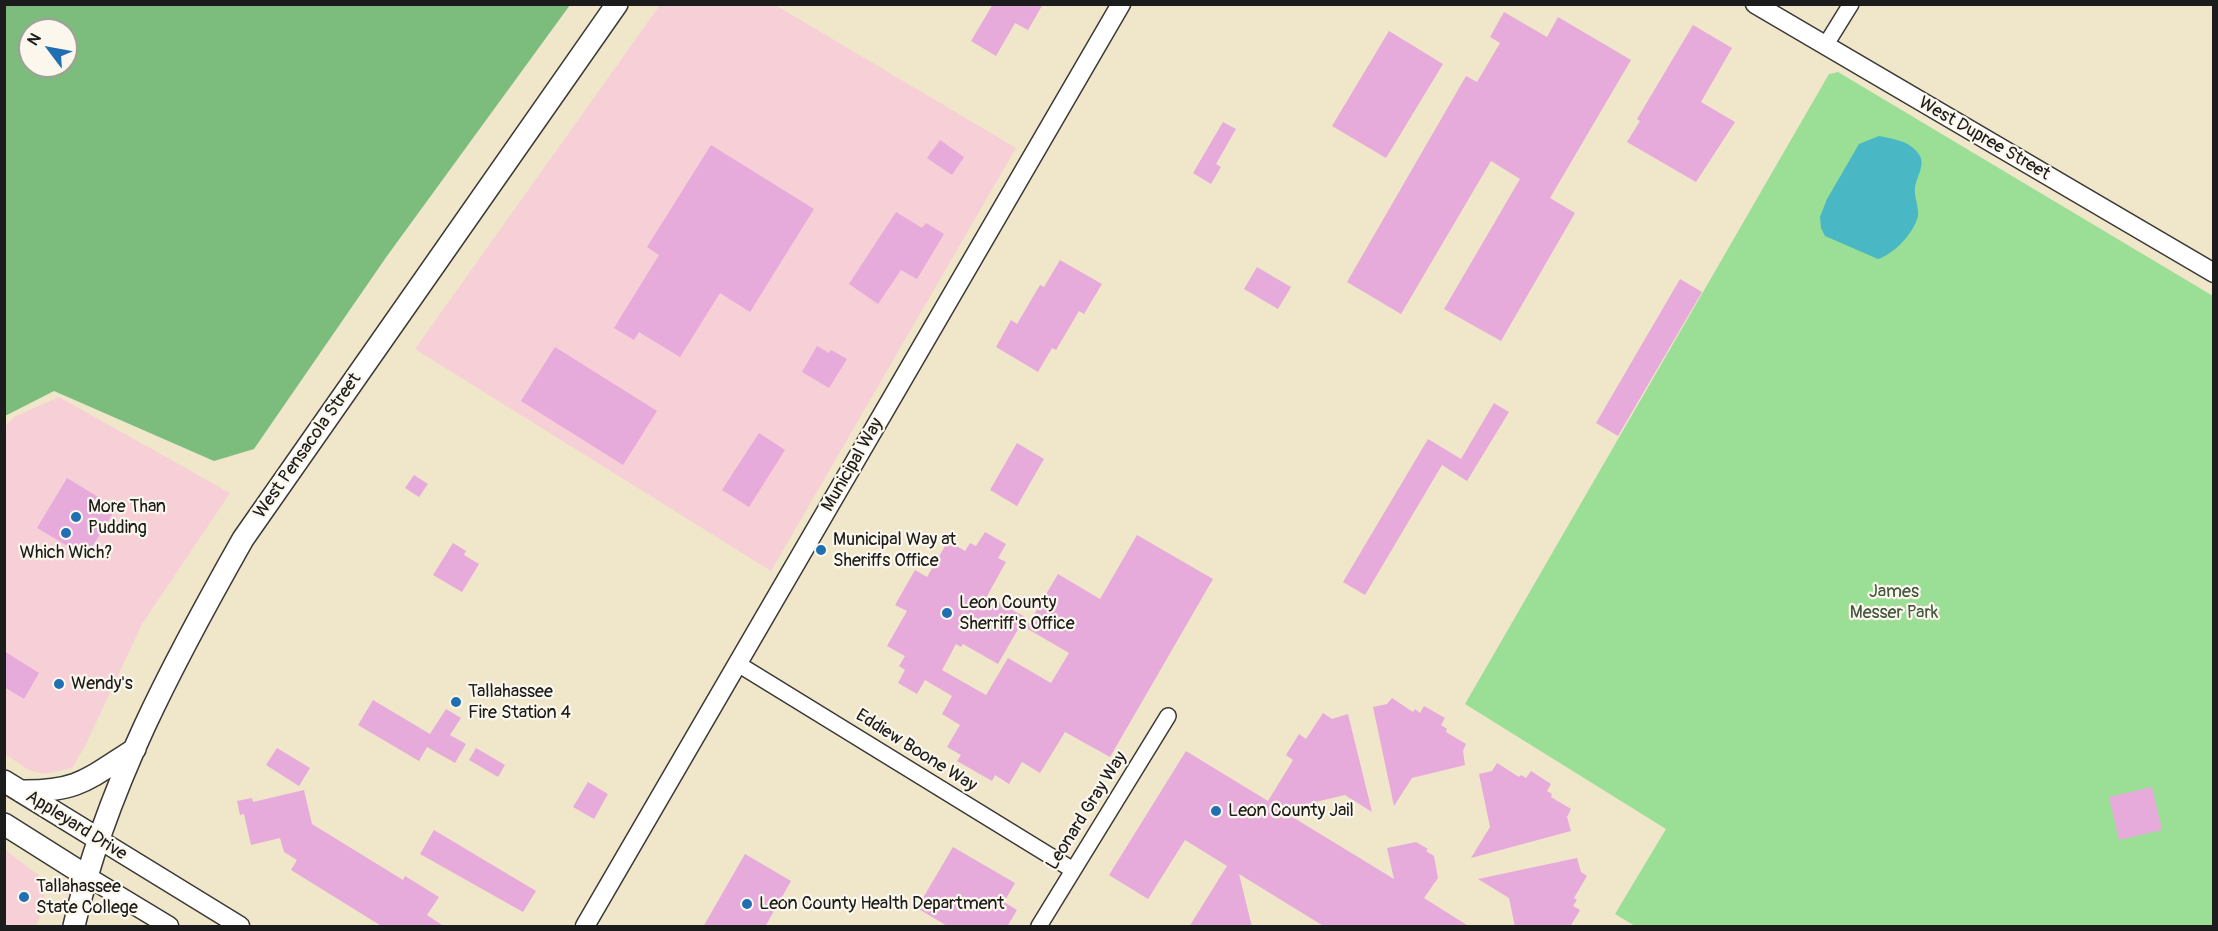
<!DOCTYPE html>
<html>
<head>
<meta charset="utf-8">
<style>
  body { margin:0 }
  #map { position:relative; width:2218px; height:931px; overflow:hidden; background:#f0e6ca; font-family:Pangolin,sans-serif }
  canvas { display:block }
  .frame { position:absolute; inset:0; border:6px solid #1c1c1c; pointer-events:none }
  .north { position:absolute; left:18px; top:18px; width:60px; height:60px; box-sizing:border-box; background:#fbf7ec; border:2px solid #a29f99; border-radius:50%; rotate:302deg; font-size:16px; font-weight:700; line-height:24px; text-align:center; color:#1c1c1c }
  .north::after { content:''; display:block; margin:auto; width:21px; height:27px; background:#1f6fb2; clip-path:polygon(50% 0,100% 100%,50% 72%,0 100%) }
</style>
</head>
<body>
<div id="map">
<canvas width="2218" height="931"></canvas>
<div class="frame"></div>
<div class="north">N</div>
</div>
<script>
const context = document.querySelector('canvas').getContext('2d');
context.lineJoin = 'round';
function paint(path, color) { context.fillStyle = color; context.fill(path, 'evenodd'); }
function trace(path, color, width, dash) { context.strokeStyle = color; context.lineWidth = width; context.lineCap = dash ? 'butt' : 'round'; context.setLineDash(dash || []); context.stroke(path); }
function write(font, color, halo, rows, align = 'center') {
  context.font = font + ' Pangolin,sans-serif'; context.lineWidth = 4.5; context.setLineDash([]); context.textBaseline = 'middle'; context.strokeStyle = halo; context.fillStyle = color; for (const [text, x, y, turn = 0] of rows) {
    context.save(); context.translate(x, y); context.rotate((+turn || 0) * Math.PI / 180); context.textAlign = isNaN(turn) ? turn : align; if (halo) context.strokeText(text, 0, 0); context.fillText(text, 0, 0); context.restore();
  }
}
paint(new Path2D(`
  M 660,5 L 775,5 L 1016,148 L 771,571 L 415,349 Z
  M 59,397 L 230,493 L 142,624 L 86,744 L 72,768 L 45,774 L 29,770 L 5,754 L 4,428 L 14,417 Z
  M 4,849 L 38,875 L 44,887 L 45,906 L 36,926 L 5,926 Z`), '#f6cfd7');
paint(new Path2D(`
  M 1838,72 L 2213,296 L 2213,926 L 1635,926 L 1615,914 L 1666,829 L 1465,704 L 1829,74 Z`), '#9bde95');
paint(new Path2D(`
  M 5,4 L 570,4 L 570,5 L 387,256 L 254,449 L 214,461 L 54,391 L 5,416 ZM 30,30 L 66,30 L 66,66 L 30,66 Z`), '#7cbd7e');
paint(new Path2D(`
  M 1879,136 C 1894,139 1911,141 1920,156 C 1925,166 1916,178 1915,188 C 1914,197 1919,207 1918,216 C 1914,233 1894,254 1878,259 L 1825,236 L 1821,228 L 1820,217 L 1827,199 L 1859,144 Z`), '#4ab7c5');
paint(new Path2D(`
  M 993,4 L 1043,4 L 1028,30 L 1015,23 L 996,56 L 971,41 Z
  M 1504,12 L 1547,37 L 1558,17 L 1631,60 L 1550,198 L 1575,213 L 1501,341 L 1444,309 L 1520,179 L 1491,161 L 1401,314 L 1347,282 L 1466,76 L 1477,82 L 1500,43 L 1490,37 Z
  M 1693,25 L 1732,48 L 1701,102 L 1735,122 L 1696,182 L 1627,142 L 1640,121 L 1637,119 Z
  M 1389,31 L 1443,64 L 1386,158 L 1332,126 Z
  M 1223,122 L 1236,129 L 1216,164 L 1221,167 L 1211,184 L 1193,173 Z
  M 940,140 L 964,157 L 952,175 L 927,158 Z
  M 711,145 L 814,209 L 750,312 L 720,293 L 680,357 L 639,332 L 634,340 L 614,328 L 659,255 L 647,247 Z
  M 896,212 L 922,228 L 926,223 L 944,234 L 917,279 L 901,270 L 878,304 L 849,284 Z
  M 1060,260 L 1102,284 L 1084,314 L 1079,311 L 1056,350 L 1052,348 L 1038,372 L 996,347 L 1011,320 L 1017,324 L 1040,285 L 1044,287 Z
  M 1257,267 L 1291,287 L 1278,309 L 1244,289 Z
  M 1680,279 L 1702,292 L 1618,436 L 1596,423 Z
  M 817,346 L 829,353 L 831,350 L 847,359 L 829,388 L 802,372 Z
  M 555,347 L 657,411 L 623,465 L 521,401 Z
  M 1494,403 L 1509,412 L 1467,481 L 1442,465 L 1365,595 L 1343,582 L 1428,439 L 1461,459 Z
  M 759,433 L 785,450 L 749,507 L 722,490 Z
  M 1017,443 L 1044,459 L 1017,506 L 990,490 Z
  M 414,475 L 428,484 L 419,497 L 405,488 Z
  M 67,478 L 116,508 L 86,557 L 37,528 Z
  M 985,532 L 1006,544 L 998,558 L 1006,562 L 987,596 L 1025,617 L 998,664 L 963,644 L 961,647 L 956,644 L 942,670 L 986,695 L 1008,658 L 1051,683 L 1069,653 L 1026,628 L 1058,574 L 1100,599 L 1137,535 L 1213,579 L 1110,757 L 1065,732 L 1040,773 L 1022,762 L 1009,784 L 995,775 L 992,781 L 957,761 L 961,755 L 947,747 L 960,725 L 942,714 L 952,696 L 925,680 L 917,694 L 898,683 L 905,670 L 899,666 L 905,656 L 887,646 L 907,611 L 895,605 L 915,570 L 927,577 L 948,541 L 965,551 L 970,543 L 976,546 Z
  M 453,543 L 466,551 L 464,555 L 479,564 L 462,592 L 433,575 Z
  M 4,651 L 39,673 L 24,699 L 4,687 Z
  M 1392,698 L 1413,712 L 1415,709 L 1420,713 L 1424,706 L 1445,718 L 1441,725 L 1447,729 L 1446,732 L 1466,744 L 1463,751 L 1465,765 L 1412,778 L 1394,806 L 1373,707 L 1387,704 Z
  M 373,700 L 430,734 L 446,709 L 461,718 L 450,735 L 466,744 L 455,763 L 427,747 L 419,761 L 358,725 Z
  M 1323,713 L 1332,719 L 1348,714 L 1372,812 L 1345,795 L 1281,810 L 1394,879 L 1387,848 L 1416,842 L 1428,849 L 1426,851 L 1434,856 L 1438,878 L 1424,898 L 1470,927 L 1325,927 L 1239,874 L 1252,927 L 1189,927 L 1227,866 L 1185,840 L 1148,899 L 1109,875 L 1186,751 L 1268,801 L 1293,760 L 1286,755 L 1299,734 L 1306,739 Z
  M 277,748 L 310,768 L 299,786 L 266,765 Z
  M 476,748 L 505,765 L 498,777 L 469,760 Z
  M 1497,763 L 1519,777 L 1521,775 L 1526,778 L 1531,771 L 1551,784 L 1547,791 L 1552,794 L 1551,797 L 1571,809 L 1567,817 L 1571,831 L 1471,858 L 1490,827 L 1479,774 L 1492,771 Z
  M 588,782 L 608,794 L 594,819 L 573,807 Z
  M 2152,787 L 2162,830 L 2119,840 L 2109,797 Z
  M 304,790 L 312,824 L 403,880 L 405,876 L 439,897 L 427,915 L 445,927 L 383,927 L 291,870 L 297,860 L 284,852 L 280,838 L 251,845 L 244,814 L 240,815 L 237,801 L 252,798 L 253,802 Z
  M 434,830 L 536,891 L 523,912 L 420,854 Z
  M 953,847 L 1015,883 L 1004,902 L 1017,910 L 1007,927 L 949,927 L 917,908 Z
  M 745,854 L 791,881 L 765,927 L 703,927 Z
  M 1577,858 L 1581,872 L 1587,876 L 1574,898 L 1577,900 L 1573,906 L 1580,910 L 1570,927 L 1515,927 L 1509,898 L 1478,879 Z`), '#e6abdb');
const minor = new Path2D(`
  M 1825,46 L 1851,4
  M 738,664 L 1073,870
  M 1039,926 L 1168,716`);
const tertiary = new Path2D(`
  M 1755,4 L 2214,273
  M 100,840 L 240,926
  M 88,877 L 169,926
  M 585,926 L 1121,4`);
const secondary = new Path2D(`
  M 4,781 L 100,840
  M 20,791 C 78,792 88,779 135,749
  M 4,824 L 88,877
  M 74,926 C 105,789 174,661 243,539 L 617,4`);
trace(minor, '#3c3a36', 18);
trace(tertiary, '#3c3a36', 21);
trace(secondary, '#3c3a36', 24);
trace(minor, '#fff', 15);
trace(tertiary, '#fff', 18);
trace(secondary, '#fff', 21);
for (const [x, y, r, color] of [
  [76,517,6,"#1f6fb2"],
  [66,533,6,"#1f6fb2"],
  [821,550,6,"#1f6fb2"],
  [947,613,6,"#1f6fb2"],
  [59,684,6,"#1f6fb2"],
  [456,702,6,"#1f6fb2"],
  [1216,811,6,"#1f6fb2"],
  [24,897,6,"#1f6fb2"],
  [747,904,6,"#1f6fb2"]
]) { const dot = new Path2D(); dot.arc(x, y, r, 0, 2 * Math.PI); context.fillStyle = color; context.fill(dot); trace(dot, '#fbf7ec', 2); }
write('18px', '#1c1c1c', '#fbf7ec', [
  ["West Dupree Street",1984,139,30],
  ["West Pensacola Street",308,446,-55],
  ["Municipal Way",853,465,-60],
  ["Eddiew Boone Way",916,751,32],
  ["Leonard Gray Way",1087,811,-58],
  ["Appleyard Drive",76,826,32]
]);
write('18px', '#1c1c1c', '#fbf7ec', [
  ["More Than",88,507],
  ["Pudding",88,528],
  ["Municipal Way at",833,540],
  ["Sheriffs Office",833,561],
  ["Which Wich?",66,553,"center"],
  ["Leon County",959,603],
  ["Sherriff's Office",959,624],
  ["Wendy's",71,684],
  ["Tallahassee",468,692],
  ["Fire Station 4",468,713],
  ["Leon County Jail",1228,811],
  ["Tallahassee",36,887],
  ["State College",36,908],
  ["Leon County Health Department",759,904]
], 'left');
write('18px', '#425640', '#fbf7ec', [
  ["James",1894,592],
  ["Messer Park",1894,613]
]);
</script>
</body>
</html>
